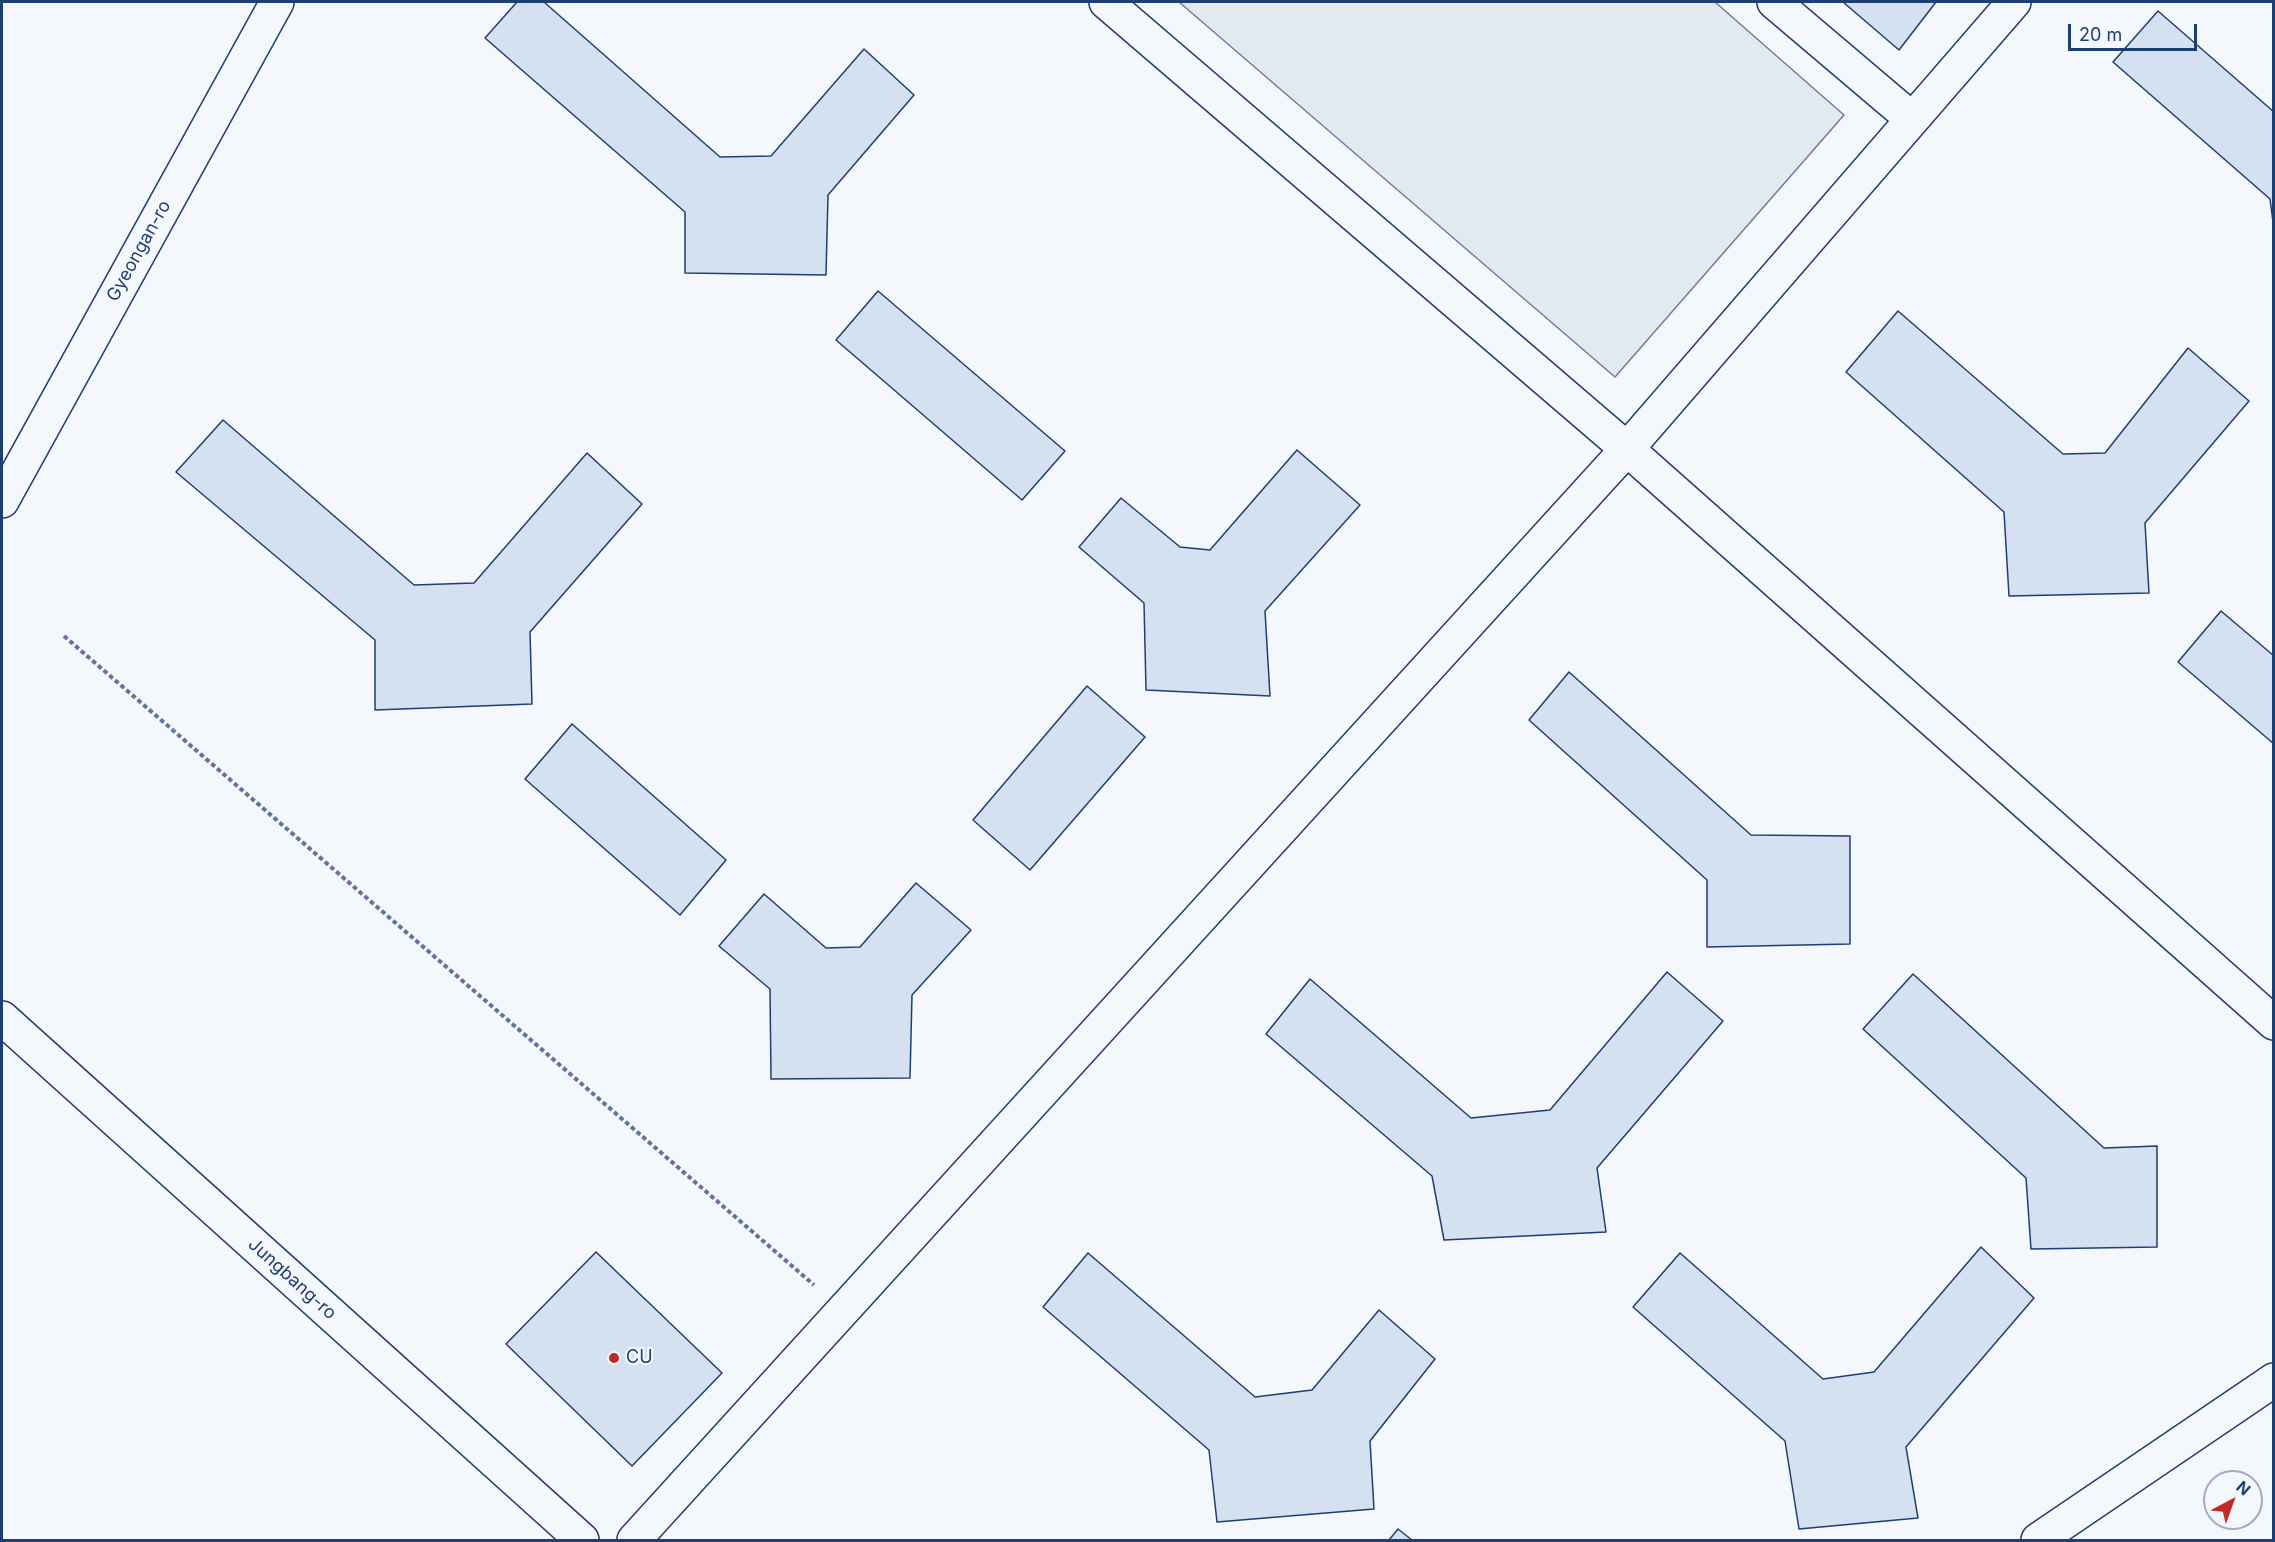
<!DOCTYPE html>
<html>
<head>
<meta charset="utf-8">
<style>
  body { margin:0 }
  #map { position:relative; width:2275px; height:1542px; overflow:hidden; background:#f4f7fb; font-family:Inter,sans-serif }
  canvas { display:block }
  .frame { position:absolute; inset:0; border:3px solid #1d3f73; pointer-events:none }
  .north { position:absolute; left:2203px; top:1470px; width:60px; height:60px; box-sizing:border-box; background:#f4f7fb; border:2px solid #9eadc5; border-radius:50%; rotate:41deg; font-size:16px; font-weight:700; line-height:24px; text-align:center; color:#1d3f73 }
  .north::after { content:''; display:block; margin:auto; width:21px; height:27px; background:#c62828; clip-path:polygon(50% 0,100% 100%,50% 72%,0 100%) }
  .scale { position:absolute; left:2068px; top:24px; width:129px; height:27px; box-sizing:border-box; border:3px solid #1d3f73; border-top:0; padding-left:8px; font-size:18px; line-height:21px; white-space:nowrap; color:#1d3f73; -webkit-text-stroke:4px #f4f7fb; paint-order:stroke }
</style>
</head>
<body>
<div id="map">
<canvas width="2275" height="1542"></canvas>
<div class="frame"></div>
<div class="north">N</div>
<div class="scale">20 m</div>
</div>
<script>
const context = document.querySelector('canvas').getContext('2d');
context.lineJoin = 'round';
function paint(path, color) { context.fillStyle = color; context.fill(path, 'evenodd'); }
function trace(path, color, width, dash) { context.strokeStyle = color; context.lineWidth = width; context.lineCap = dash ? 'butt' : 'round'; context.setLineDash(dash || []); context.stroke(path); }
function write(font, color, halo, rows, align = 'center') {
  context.font = font + ' Inter,sans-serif'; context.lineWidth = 4.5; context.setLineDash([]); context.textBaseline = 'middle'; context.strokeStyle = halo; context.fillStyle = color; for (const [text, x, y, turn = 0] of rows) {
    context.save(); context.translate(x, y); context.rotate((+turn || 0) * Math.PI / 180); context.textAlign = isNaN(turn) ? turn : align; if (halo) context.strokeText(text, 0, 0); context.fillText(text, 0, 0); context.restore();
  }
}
const green = new Path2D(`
  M 1179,2 L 1715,2 L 1844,115 L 1615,377 Z`);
paint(green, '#e3e9f0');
trace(green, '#687fa3', 1.5);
const building = new Path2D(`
  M 517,2 L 544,2 L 720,157 L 771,156 L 864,49 L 914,95 L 828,195 L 826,275 L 685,273 L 685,212 L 485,38 Z
  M 1843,2 L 1936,2 L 1899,50 Z
  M 2158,11 L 2274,112 L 2274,230 L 2270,199 L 2113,62 Z
  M 878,291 L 1065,451 L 1022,500 L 836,340 Z
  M 1898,311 L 2063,454 L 2105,453 L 2188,348 L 2249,401 L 2145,523 L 2149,593 L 2009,596 L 2004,512 L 1846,372 Z
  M 223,420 L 414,585 L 474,583 L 587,453 L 642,504 L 530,632 L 532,704 L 375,710 L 375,640 L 176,472 Z
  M 1297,450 L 1360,505 L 1265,611 L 1270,696 L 1146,690 L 1144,603 L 1079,547 L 1121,498 L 1180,547 L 1210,550 Z
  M 2221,611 L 2274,656 L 2274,744 L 2178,662 Z
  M 1569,672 L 1751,835 L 1850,836 L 1850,944 L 1707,947 L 1707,880 L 1529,720 Z
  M 1087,686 L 1145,737 L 1030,870 L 973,820 Z
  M 572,724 L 726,860 L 680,915 L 525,779 Z
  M 916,883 L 971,930 L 912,995 L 910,1078 L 771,1079 L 770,989 L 719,946 L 764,894 L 826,948 L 860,947 Z
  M 1667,972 L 1723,1021 L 1597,1168 L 1606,1232 L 1444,1240 L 1432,1176 L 1266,1034 L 1310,979 L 1471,1118 L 1550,1110 Z
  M 1913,974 L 2104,1148 L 2157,1146 L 2157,1247 L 2031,1249 L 2026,1178 L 1863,1029 Z
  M 1981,1247 L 2034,1298 L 1906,1447 L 1918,1518 L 1799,1529 L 1785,1441 L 1633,1307 L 1680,1253 L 1823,1379 L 1874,1372 Z
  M 596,1252 L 722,1373 L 632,1466 L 506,1344 Z
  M 1088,1253 L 1255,1397 L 1312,1390 L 1379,1310 L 1435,1359 L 1370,1441 L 1374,1509 L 1217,1522 L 1209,1450 L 1043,1307 Z
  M 1398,1529 L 1412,1540 L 1389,1540 Z`);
paint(building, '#d5e0f0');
trace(building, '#1d3f73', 1.5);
const minor = new Path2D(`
  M 1106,2 L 1627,449 L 2274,1023
  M 1774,2 L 1912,119
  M 2,1018 L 582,1540
  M 634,1540 L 1627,449 L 2014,2
  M 2038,1540 L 2274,1380`);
const major = new Path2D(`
  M 2,501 L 277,2`);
trace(minor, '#1d3f73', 36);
trace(major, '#1d3f73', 36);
trace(new Path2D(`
  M 64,636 L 814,1285`), '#5e769c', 4, [4.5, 3]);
trace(minor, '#f4f7fb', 33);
trace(major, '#f4f7fb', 33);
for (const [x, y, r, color] of [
  [614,1358,6,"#c62828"]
]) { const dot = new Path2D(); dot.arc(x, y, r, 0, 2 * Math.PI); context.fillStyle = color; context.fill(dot); trace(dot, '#f4f7fb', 2); }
write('18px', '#1d3f73', '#f4f7fb', [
  ["Gyeongan-ro",139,251,-61],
  ["Jungbang-ro",292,1279,42]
]);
write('18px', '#1d3f73', '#f4f7fb', [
  ["CU",626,1358]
], 'left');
</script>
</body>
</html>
